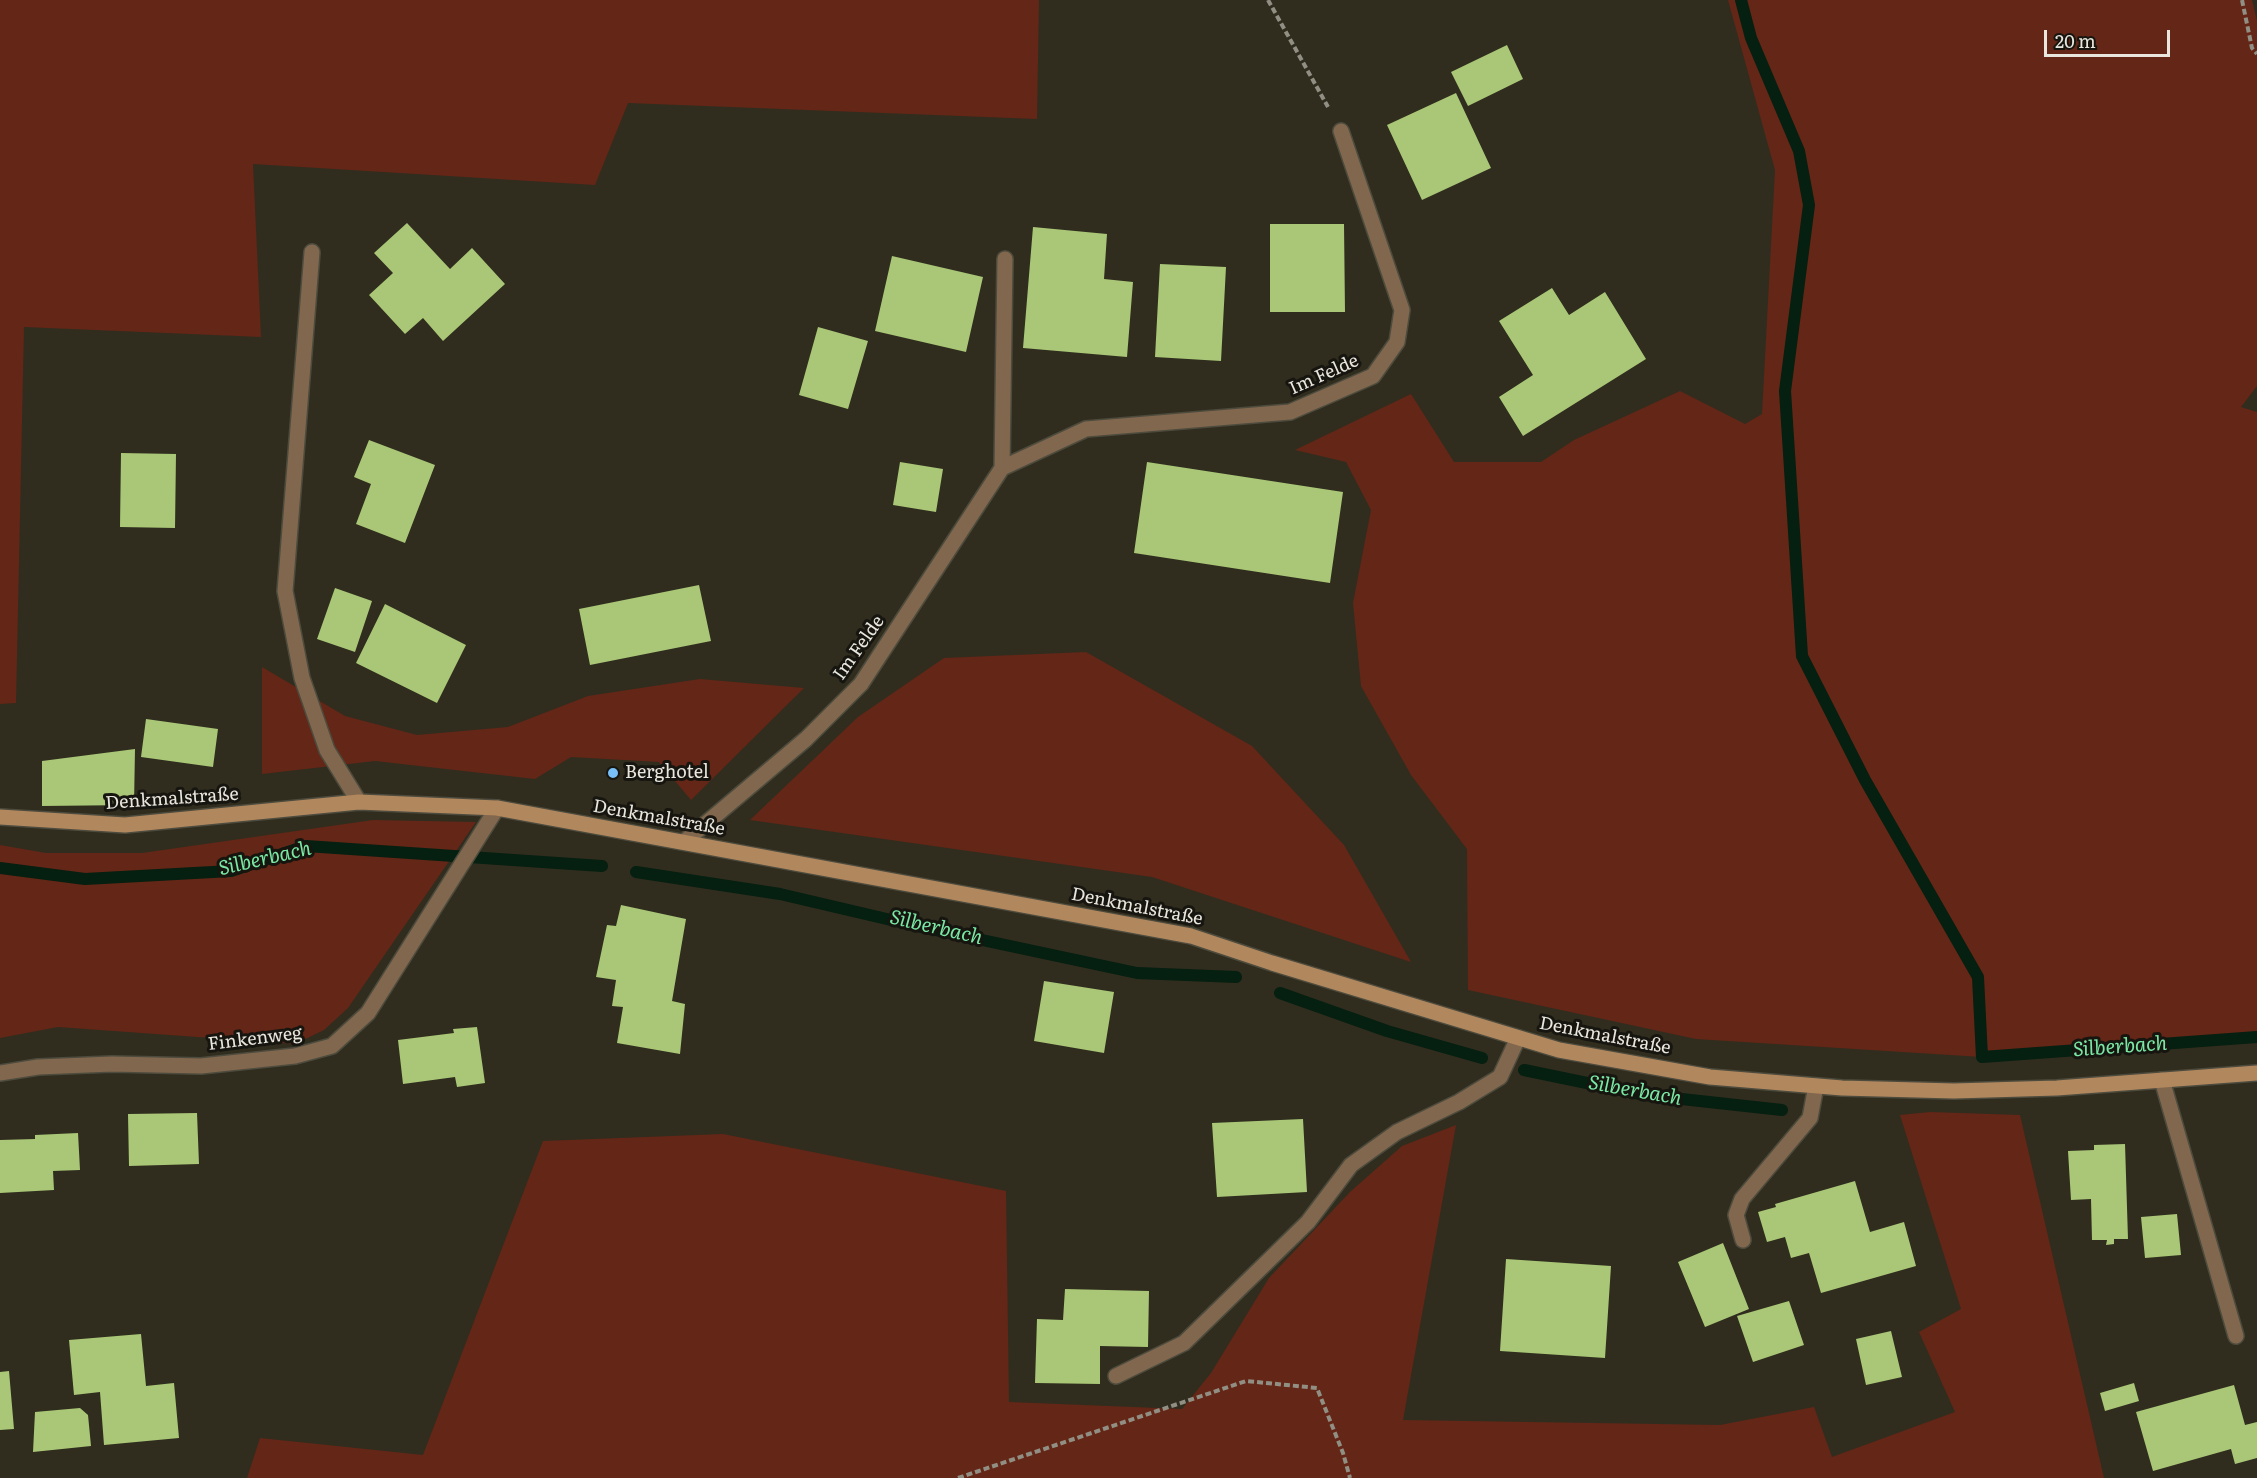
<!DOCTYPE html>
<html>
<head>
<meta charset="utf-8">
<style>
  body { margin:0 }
  #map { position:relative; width:2257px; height:1478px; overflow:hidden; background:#302d1f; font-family:Literata,serif }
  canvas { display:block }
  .scale { position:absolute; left:2044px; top:30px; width:126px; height:27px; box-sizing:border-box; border:3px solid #e8e6dd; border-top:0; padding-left:8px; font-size:18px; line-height:21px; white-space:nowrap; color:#e8e6dd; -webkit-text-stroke:4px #17150f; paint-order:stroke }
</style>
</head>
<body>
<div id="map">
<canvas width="2257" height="1478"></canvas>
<div class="scale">20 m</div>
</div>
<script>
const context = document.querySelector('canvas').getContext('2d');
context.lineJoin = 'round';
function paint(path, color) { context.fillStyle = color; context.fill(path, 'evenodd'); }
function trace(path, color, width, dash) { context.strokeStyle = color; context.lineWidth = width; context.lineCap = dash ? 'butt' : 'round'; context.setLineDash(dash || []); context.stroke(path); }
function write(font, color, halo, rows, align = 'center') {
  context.font = font + ' Literata,serif'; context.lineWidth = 6; context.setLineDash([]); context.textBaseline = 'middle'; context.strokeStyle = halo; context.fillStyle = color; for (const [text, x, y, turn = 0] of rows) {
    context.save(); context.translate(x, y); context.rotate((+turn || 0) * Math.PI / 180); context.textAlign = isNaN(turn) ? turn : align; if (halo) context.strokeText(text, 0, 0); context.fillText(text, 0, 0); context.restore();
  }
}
paint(new Path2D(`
  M 0,0 L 1039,0 L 1037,119 L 628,103 L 595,185 L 253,164 L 261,337 L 24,327 L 16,703 L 0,704 Z
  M 1728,0 L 2252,0 L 2257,21 L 2257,386 L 2241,407 L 2257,412 L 2257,1032 L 1982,1057 L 1696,1039 L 1468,990 L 1467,849 L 1411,775 L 1361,686 L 1353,603 L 1371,510 L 1346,462 L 1295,450 L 1411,394 L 1454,462 L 1541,462 L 1574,440 L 1680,391 L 1745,424 L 1762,414 L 1775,170 Z
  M 1086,652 L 1252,746 L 1344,845 L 1411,962 L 1152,877 L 750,820 L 858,717 L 944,658 Z
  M 262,667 L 345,716 L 417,735 L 508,727 L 588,696 L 700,679 L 804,688 L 691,800 L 659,762 L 571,757 L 535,779 L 375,761 L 262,774 Z
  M 373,820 L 476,822 L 348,1008 L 324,1030 L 295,1044 L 58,1027 L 0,1038 L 0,845 L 46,853 L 142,853 Z
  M 1930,1112 L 2020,1115 L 2104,1478 L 247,1478 L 260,1438 L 423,1455 L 543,1141 L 723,1134 L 1006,1191 L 1009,1402 L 1182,1409 L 1211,1373 L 1269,1278 L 1350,1192 L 1402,1146 L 1456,1125 L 1403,1420 L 1720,1425 L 1814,1407 L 1832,1457 L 1955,1412 L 1919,1332 L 1961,1309 L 1900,1115 Z`), '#642616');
trace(new Path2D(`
  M 1741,0 L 1751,38 L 1799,151 L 1809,205 L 1785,391 L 1802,656 L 1865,780 L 1978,977 L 1982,1057 L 2257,1037
  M 0,868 L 85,879 L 231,871 L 306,846 L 602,866
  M 636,872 L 780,894 L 921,927 L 1137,973 L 1236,977
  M 1280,993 L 1387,1031 L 1482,1058
  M 1524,1070 L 1645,1095 L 1782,1110`), '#051f10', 12);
paint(new Path2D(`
  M 1507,45 L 1523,79 L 1468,106 L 1451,72 Z
  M 1456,93 L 1491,168 L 1422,200 L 1387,125 Z
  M 407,223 L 450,269 L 472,248 L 505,284 L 443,341 L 423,318 L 405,334 L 369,295 L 393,273 L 374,253 Z
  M 1270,224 L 1344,224 L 1345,312 L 1270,312 Z
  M 1033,227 L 1107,234 L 1104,279 L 1133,282 L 1127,357 L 1023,348 Z
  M 892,256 L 983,277 L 966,352 L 875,331 Z
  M 1160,264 L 1226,267 L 1221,361 L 1155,357 Z
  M 1552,288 L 1569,315 L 1605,292 L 1646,359 L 1523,436 L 1499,397 L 1533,375 L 1499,321 Z
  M 818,327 L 868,341 L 848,409 L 799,395 Z
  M 369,440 L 435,465 L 405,543 L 356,524 L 371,484 L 354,477 Z
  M 121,453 L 176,454 L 175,528 L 120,527 Z
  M 900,462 L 943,469 L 936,512 L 893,505 Z
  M 1147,462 L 1343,492 L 1330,583 L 1134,553 Z
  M 699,585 L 711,641 L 590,665 L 579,609 Z
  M 335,588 L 372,601 L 355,652 L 317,639 Z
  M 385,604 L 466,645 L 437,703 L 356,663 Z
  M 146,719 L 218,729 L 213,767 L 141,757 Z
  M 135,749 L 134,805 L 42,806 L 42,761 Z
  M 621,905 L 686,919 L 672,1001 L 685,1004 L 680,1054 L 617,1043 L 623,1007 L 612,1006 L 616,980 L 596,977 L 607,925 L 616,926 Z
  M 1044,981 L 1114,992 L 1104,1053 L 1034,1041 Z
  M 477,1027 L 485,1083 L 457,1087 L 455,1077 L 403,1084 L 398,1040 L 454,1033 L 453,1029 Z
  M 197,1113 L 199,1164 L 129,1166 L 128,1114 Z
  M 1303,1119 L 1307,1192 L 1217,1197 L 1212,1123 Z
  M 78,1133 L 80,1170 L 53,1171 L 54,1190 L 0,1193 L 0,1140 L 35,1139 L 35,1135 Z
  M 2125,1144 L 2128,1239 L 2114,1239 L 2114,1244 L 2106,1245 L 2107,1240 L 2092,1240 L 2091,1199 L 2071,1200 L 2068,1151 L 2094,1150 L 2094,1145 Z
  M 1855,1181 L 1870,1232 L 1904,1222 L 1916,1266 L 1821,1293 L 1809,1253 L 1791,1258 L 1785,1237 L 1767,1242 L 1758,1212 L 1776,1207 L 1775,1204 Z
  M 2177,1214 L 2181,1255 L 2145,1258 L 2141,1217 Z
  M 1723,1243 L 1749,1309 L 1705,1327 L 1678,1262 Z
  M 1506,1259 L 1611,1266 L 1605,1358 L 1500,1351 Z
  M 1065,1289 L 1149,1291 L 1148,1347 L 1100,1346 L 1100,1384 L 1035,1383 L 1037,1319 L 1063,1320 Z
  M 1789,1301 L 1804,1345 L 1753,1362 L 1737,1316 Z
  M 1891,1331 L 1902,1377 L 1866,1385 L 1856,1339 Z
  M 141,1334 L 146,1386 L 174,1383 L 179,1438 L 104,1445 L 100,1392 L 74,1395 L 69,1340 Z
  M 9,1371 L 14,1429 L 0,1430 L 0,1372 Z
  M 2134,1383 L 2139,1401 L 2105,1411 L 2100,1393 Z
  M 2234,1385 L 2245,1425 L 2257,1422 L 2257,1458 L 2235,1464 L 2231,1449 L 2153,1471 L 2136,1412 Z
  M 80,1408 L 88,1415 L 91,1446 L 33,1452 L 35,1412 Z`), '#a9c776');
const service = new Path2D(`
  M 312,252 L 285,591 L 302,678 L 327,750 L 359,802
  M 2162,1080 L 2236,1336
  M 1743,1240 L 1736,1215 L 1742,1199 L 1810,1118 L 1816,1086
  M 1116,1376 L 1184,1343 L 1308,1222 L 1351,1165 L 1397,1132 L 1459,1102 L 1500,1077 L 1518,1038`);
const minor = new Path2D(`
  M 1002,468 L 1005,259
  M 684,842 L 806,739 L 861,684 L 1002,468 L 1086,429 L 1290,412 L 1373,376 L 1397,342 L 1402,310 L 1341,131
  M 0,1073 L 38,1067 L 112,1064 L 201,1066 L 295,1056 L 332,1046 L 368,1013 L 497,808`);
const secondary = new Path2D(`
  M 0,817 L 125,825 L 359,802 L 497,808 L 1191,936 L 1272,963 L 1559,1050 L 1710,1077 L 1842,1088 L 1954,1091 L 2057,1088 L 2257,1073`);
trace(service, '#4d4b3d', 18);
trace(minor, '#4d4b3d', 18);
trace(secondary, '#4d4b3d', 18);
trace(new Path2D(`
  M 1268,0 L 1328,107
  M 2242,0 L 2252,48 L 2257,54
  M 958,1478 L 1246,1381 L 1317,1388 L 1343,1453 L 1350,1478`), '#918f83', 4, [6, 3]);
trace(service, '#81674d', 15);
trace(minor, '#81674d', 15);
trace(secondary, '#b1875e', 15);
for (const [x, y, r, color] of [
  [613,773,6,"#79bff8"]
]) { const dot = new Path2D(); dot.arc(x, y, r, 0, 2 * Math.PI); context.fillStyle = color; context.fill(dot); trace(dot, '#17150f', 2); }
write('18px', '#e8e6dd', '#17150f', [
  ["Im Felde",1324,375,-24],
  ["Im Felde",859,648,-55],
  ["Denkmalstraße",172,799,-4],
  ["Denkmalstraße",659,818,10],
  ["Denkmalstraße",1137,907,11],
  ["Denkmalstraße",1605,1036,11],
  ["Finkenweg",255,1039,-7]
]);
write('18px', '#e8e6dd', '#17150f', [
  ["Berghotel",625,773]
], 'left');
write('italic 20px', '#79e8a4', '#17150f', [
  ["Silberbach",265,859,-13],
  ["Silberbach",936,928,13],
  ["Silberbach",2120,1047,-4],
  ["Silberbach",1635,1091,10]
]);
</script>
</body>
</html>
